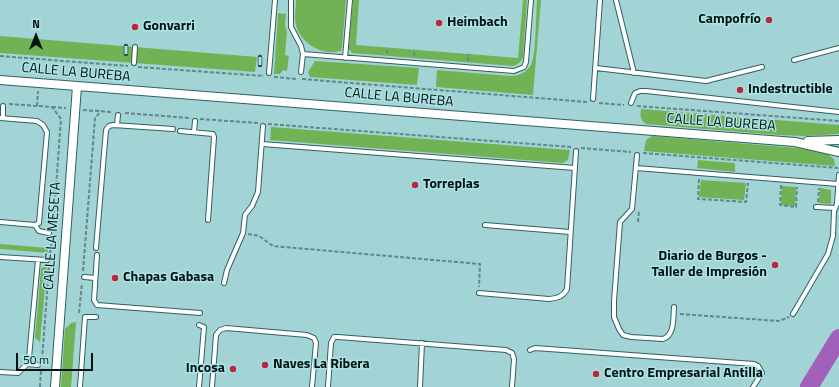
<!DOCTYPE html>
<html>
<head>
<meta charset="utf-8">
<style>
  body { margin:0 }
  #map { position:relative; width:839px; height:387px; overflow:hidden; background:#a2d4d5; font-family:"Titillium Web",sans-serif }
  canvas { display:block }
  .north { position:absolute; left:16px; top:16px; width:40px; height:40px; -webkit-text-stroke:3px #afe2e2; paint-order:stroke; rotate:0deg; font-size:11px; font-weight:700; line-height:16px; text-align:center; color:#011212 }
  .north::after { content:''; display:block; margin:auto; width:14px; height:18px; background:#011212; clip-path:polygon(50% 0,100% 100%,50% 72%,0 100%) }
  .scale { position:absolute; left:16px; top:353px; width:77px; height:18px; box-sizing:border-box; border:2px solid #011212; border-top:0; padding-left:5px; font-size:12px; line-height:14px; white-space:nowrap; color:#011212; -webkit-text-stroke:3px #afe2e2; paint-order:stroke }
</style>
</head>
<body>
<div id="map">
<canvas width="839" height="387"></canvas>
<div class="north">N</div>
<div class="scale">50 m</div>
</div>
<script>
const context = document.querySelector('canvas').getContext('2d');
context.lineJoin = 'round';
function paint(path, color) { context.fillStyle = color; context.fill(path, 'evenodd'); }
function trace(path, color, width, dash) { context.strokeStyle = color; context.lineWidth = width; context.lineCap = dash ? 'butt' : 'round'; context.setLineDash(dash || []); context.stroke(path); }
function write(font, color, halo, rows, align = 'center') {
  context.font = font + ' "Titillium Web",sans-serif'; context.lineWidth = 3; context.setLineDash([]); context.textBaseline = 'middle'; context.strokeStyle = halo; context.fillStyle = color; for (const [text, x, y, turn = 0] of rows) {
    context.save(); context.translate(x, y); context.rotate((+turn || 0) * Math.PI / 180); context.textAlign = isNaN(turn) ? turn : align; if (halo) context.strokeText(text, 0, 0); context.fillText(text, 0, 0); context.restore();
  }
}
paint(new Path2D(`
  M 296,0 L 346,0 L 342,47 L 341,51 C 322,56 301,44 296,25 C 294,18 296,8 296,0 Z
  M 353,0 L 359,0 L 356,45 L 518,58 L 523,0 L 527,0 L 523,57 C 521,62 519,64 513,66 L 352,53 L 349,49 L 349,46 Z
  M 537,0 L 541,0 L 533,95 L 436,87 L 437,70 L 510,76 C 518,76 526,73 531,65 C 536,56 536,13 537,0 Z
  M 278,13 L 286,14 L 285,25 L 287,32 L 285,55 L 289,56 L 287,71 L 283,70 L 280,74 L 274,74 Z
  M 0,36 L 257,57 L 255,72 L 0,53 Z
  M 315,61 L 419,68 L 417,85 L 310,77 L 308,72 Z
  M 641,109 L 839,125 L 839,134 L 805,136 L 779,135 L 646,124 C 640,120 640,115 641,109 Z
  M 271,127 L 570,150 L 568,160 L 563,163 L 270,140 Z
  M 652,136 L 809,149 L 826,153 L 834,159 L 835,166 L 644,151 L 646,140 Z
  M 698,160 L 735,163 L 735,172 L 697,168 Z
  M 701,180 L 746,183 L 744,200 L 699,197 Z
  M 782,186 L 796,187 L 795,206 L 781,205 Z
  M 820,188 L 831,190 L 831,204 L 819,203 Z
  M 0,244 L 48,248 L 48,253 L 0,249 Z
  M 47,265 L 40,342 L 35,338 L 41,269 L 43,267 Z
  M 76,322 L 71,387 L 61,387 L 65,329 L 71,323 Z`), '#71b254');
trace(new Path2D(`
  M 809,387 L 839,338`), '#a360ba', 18);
const lane = new Path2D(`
  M 291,0 L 291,27 L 301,46 L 303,54 L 301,72
  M 616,0 L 634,73
  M 303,54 L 514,71 L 524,67 L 526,62 L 531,0
  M 345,58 L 350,0
  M 794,60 L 839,48
  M 134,63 L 135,47
  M 596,68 L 706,81 L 762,67
  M 269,73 L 275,0
  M 593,99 L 600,0
  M 631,103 L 635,93 L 640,91 L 646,91 L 839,112
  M 0,118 L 37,121 L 43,125 L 47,132 L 39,223 L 35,225 L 0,222
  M 3,118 L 3,106
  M 117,125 L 118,115
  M 180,131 L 213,134 L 214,137 L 208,220
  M 194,132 L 195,121
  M 262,144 L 575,168
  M 637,155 L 632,209 L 620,222 L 614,301 L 614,317 L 619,329 L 623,335 L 631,337 L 663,339 C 675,335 673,318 674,307
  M 636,168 L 838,184
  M 816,207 L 835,208
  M 35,225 L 39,231 L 49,233
  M 485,225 L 570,232
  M 96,248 L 106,130 L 109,126 L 113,125 L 173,129
  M 97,255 L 94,300 L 97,305 L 200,313
  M 0,257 L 47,260
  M 84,277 L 95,278
  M 224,283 L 227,270 L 243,233 L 245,215 L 252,206 L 258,192 L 263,126
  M 479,293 L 549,299 C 557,298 563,297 567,289 L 576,151
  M 793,314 L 828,254 L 833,236 L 834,211 L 837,204 L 839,175
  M 199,325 L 204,327 L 199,387
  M 530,350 L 535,348 L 754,364 L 758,366 L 762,373 L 753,387
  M 27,364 L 38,365
  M 0,372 L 18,373 L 27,364 L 29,358 L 38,260
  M 80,387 L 85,317 L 96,317
  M 212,387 L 216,335 L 220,330 L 226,328 L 307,335 L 314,338 L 316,343 L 312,387
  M 328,387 L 331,343 L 334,337 L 338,337 L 506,350 L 512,353 L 514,359 L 512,387
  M 420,387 L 422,343`);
const street = new Path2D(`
  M 0,80 L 795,142 L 839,152
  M 808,141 L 839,140
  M 55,387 L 77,86`);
trace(lane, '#316161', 6);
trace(street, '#316161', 10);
trace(new Path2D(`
  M 387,54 L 387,48
  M 0,56 L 128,66
  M 414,56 L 415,50
  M 468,61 L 469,54
  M 138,67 L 264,76
  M 274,77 L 297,79
  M 302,79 L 587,102
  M 599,103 L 624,105
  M 9,104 L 52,107 L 61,119 L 53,228
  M 37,106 L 38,91
  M 637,106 L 839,121
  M 52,107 L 66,108
  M 83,110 L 112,112
  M 125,113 L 190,118
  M 200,119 L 258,123
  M 268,124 L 571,147
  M 581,148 L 631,152
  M 643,153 L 838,168
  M 699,179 L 698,199 L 746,202 L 748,183
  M 781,185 L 780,205 L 796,207 L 797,187
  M 818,202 L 819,188
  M 638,222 L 639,210
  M 248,234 L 259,236 L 273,246 L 480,264 L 479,287
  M 50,254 L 52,239
  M 83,271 L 95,118 L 101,111
  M 79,313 L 82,283
  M 680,314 L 779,321 L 789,317
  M 42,360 L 49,266
  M 40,387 L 41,370`), '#638889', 2, [4, 2]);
trace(lane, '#fff', 4);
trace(street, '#fff', 8);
const rail = new Path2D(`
  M 126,54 L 126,46
  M 260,65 L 260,57`);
trace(rail, '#304b4b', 4.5);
trace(rail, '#afe2e2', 3, [9]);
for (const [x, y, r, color] of [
  [769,20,4,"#b92842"],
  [439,23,4,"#b92842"],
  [135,27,4,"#b92842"],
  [740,90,4,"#b92842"],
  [415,185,4,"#b92842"],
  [775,265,4,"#b92842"],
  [115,278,4,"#b92842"],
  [265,365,4,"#b92842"],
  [233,369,4,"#b92842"],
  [596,374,4,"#b92842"]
]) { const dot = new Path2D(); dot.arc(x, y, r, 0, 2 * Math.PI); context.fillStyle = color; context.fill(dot); trace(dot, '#afe2e2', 1.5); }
write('bold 14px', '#011212', '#afe2e2', [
  ["Campofrío",761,20,"right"],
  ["Heimbach",447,23],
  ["Gonvarri",143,27],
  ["Indestructible",748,90],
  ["Torreplas",423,185],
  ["Diario de Burgos -",767,257,"right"],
  ["Taller de Impresión",767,273,"right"],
  ["Chapas Gabasa",123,278],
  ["Naves La Ribera",273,365],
  ["Incosa",225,369,"right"],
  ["Centro Empresarial Antilla",604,374]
], 'left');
write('14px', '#011212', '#afe2e2', [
  ["CALLE LA BUREBA",76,73,5],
  ["CALLE LA BUREBA",399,98,5],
  ["CALLE LA BUREBA",721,123,4],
  ["CALLE LA MESETA",53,236,-86]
]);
</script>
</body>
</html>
